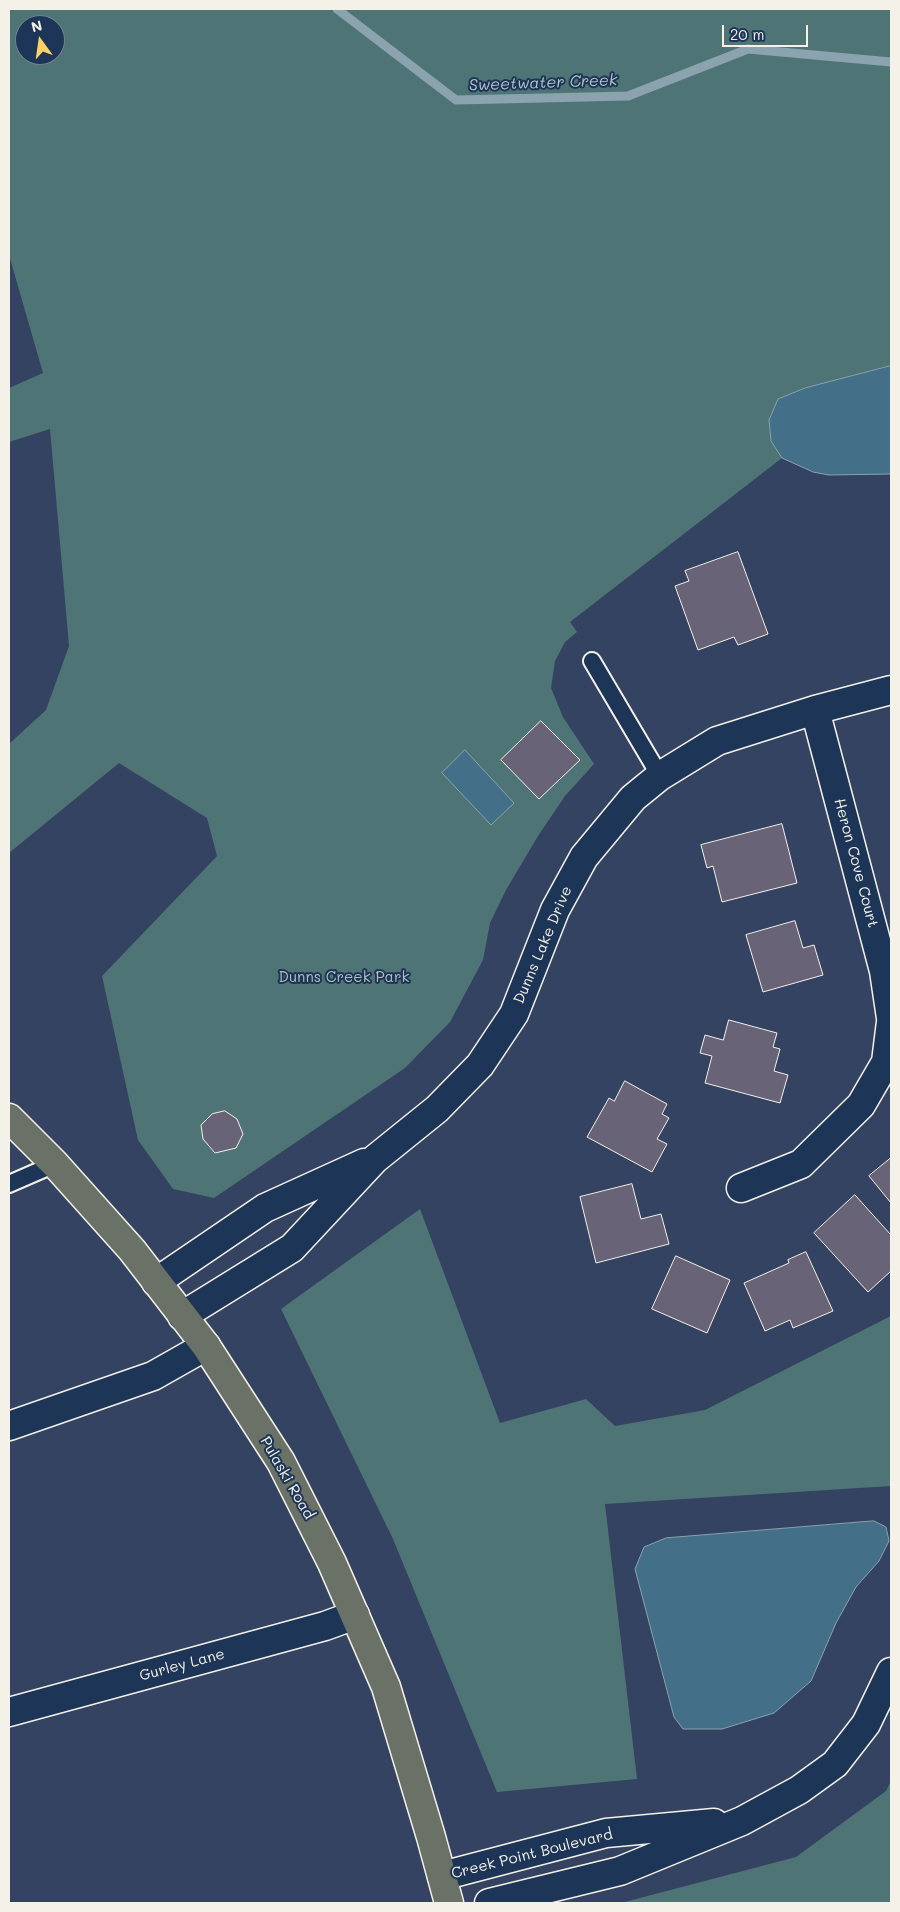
<!DOCTYPE html>
<html>
<head>
<meta charset="utf-8">
<style>
  body { margin:0 }
  #map { position:relative; width:900px; height:1912px; overflow:hidden; background:#344361; font-family:Mali,sans-serif }
  canvas { display:block }
  .frame { position:absolute; inset:0; border:10px solid #f4f1e8; pointer-events:none }
  .north { position:absolute; left:15px; top:15px; width:50px; height:50px; box-sizing:border-box; background:#1d3557; border:1px solid #738091; border-radius:50%; rotate:346deg; font-size:14px; font-weight:700; line-height:20px; text-align:center; color:#f4f1e8 }
  .north::after { content:''; display:block; margin:auto; width:18px; height:22px; background:#ffd166; clip-path:polygon(50% 0,100% 100%,50% 72%,0 100%) }
  .scale { position:absolute; left:722px; top:25px; width:86px; height:22px; box-sizing:border-box; border:2px solid #f4f1e8; border-top:0; padding-left:6px; font-size:15px; line-height:18px; white-space:nowrap; color:#f4f1e8; -webkit-text-stroke:4px #1d3557; paint-order:stroke }
</style>
</head>
<body>
<div id="map">
<canvas width="900" height="1912"></canvas>
<div class="frame"></div>
<div class="north">N</div>
<div class="scale">20 m</div>
</div>
<script>
const context = document.querySelector('canvas').getContext('2d');
context.lineJoin = 'round';
function paint(path, color) { context.fillStyle = color; context.fill(path, 'evenodd'); }
function trace(path, color, width, dash) { context.strokeStyle = color; context.lineWidth = width; context.lineCap = dash ? 'butt' : 'round'; context.setLineDash(dash || []); context.stroke(path); }
function write(font, color, halo, rows, align = 'center') {
  context.font = font + ' Mali,sans-serif'; context.lineWidth = 4; context.setLineDash([]); context.textBaseline = 'middle'; context.strokeStyle = halo; context.fillStyle = color; for (const [text, x, y, turn = 0] of rows) {
    context.save(); context.translate(x, y); context.rotate((+turn || 0) * Math.PI / 180); context.textAlign = isNaN(turn) ? turn : align; if (halo) context.strokeText(text, 0, 0); context.fillText(text, 0, 0); context.restore();
  }
}
paint(new Path2D(`
  M 9,9 L 891,9 L 891,366 L 805,388 L 772,441 L 782,458 L 570,622 L 577,632 L 565,642 L 555,661 L 551,688 L 563,717 L 594,764 L 565,796 L 538,836 L 506,890 L 490,923 L 483,960 L 450,1022 L 405,1068 L 214,1198 L 173,1189 L 138,1140 L 102,976 L 217,856 L 207,818 L 119,763 L 9,853 L 9,744 L 46,710 L 69,646 L 50,429 L 9,442 L 9,388 L 43,373 L 9,255 ZM 25,25 L 55,25 L 55,55 L 25,55 Z
  M 420,1209 L 500,1423 L 586,1399 L 615,1426 L 705,1410 L 891,1316 L 891,1486 L 605,1504 L 637,1779 L 497,1792 L 393,1539 L 281,1309 Z
  M 891,1781 L 891,1903 L 621,1903 L 796,1857 L 886,1791 Z`), '#4f7476');
const water = new Path2D(`
  M 891,366 L 891,474 L 829,475 L 813,472 L 782,458 L 771,441 L 769,420 L 778,399 L 805,388 Z
  M 465,750 L 514,803 L 491,825 L 442,773 Z
  M 874,1521 L 886,1527 L 889,1541 L 879,1561 L 856,1587 L 836,1623 L 811,1681 L 774,1713 L 722,1729 L 683,1729 L 674,1717 L 635,1569 L 644,1547 L 666,1538 Z`);
paint(water, '#436f88');
trace(water, '#8aa3ae', 1);
trace(new Path2D(`
  M 337,9 L 456,100 L 628,96 L 748,49 L 891,62`), '#8aa3ae', 9);
const building = new Path2D(`
  M 738,552 L 768,634 L 738,645 L 734,637 L 698,650 L 675,586 L 689,581 L 685,571 Z
  M 541,721 L 580,760 L 539,799 L 501,760 Z
  M 782,824 L 797,883 L 722,902 L 713,866 L 707,868 L 701,845 Z
  M 795,921 L 803,948 L 814,945 L 823,975 L 763,992 L 746,935 Z
  M 729,1020 L 777,1033 L 773,1047 L 780,1049 L 774,1071 L 788,1075 L 780,1103 L 705,1083 L 712,1056 L 700,1053 L 705,1035 L 723,1040 Z
  M 625,1081 L 667,1104 L 662,1114 L 669,1118 L 657,1139 L 667,1144 L 652,1172 L 587,1137 L 609,1098 L 614,1101 Z
  M 225,1111 L 237,1119 L 243,1134 L 236,1148 L 215,1153 L 203,1139 L 201,1125 L 212,1114 Z
  M 891,1158 L 891,1203 L 869,1176 Z
  M 632,1184 L 641,1219 L 661,1214 L 669,1244 L 596,1263 L 580,1197 Z
  M 855,1195 L 891,1235 L 891,1271 L 868,1292 L 814,1233 Z
  M 806,1252 L 833,1311 L 793,1328 L 790,1320 L 765,1331 L 744,1283 L 789,1263 L 788,1260 Z
  M 676,1256 L 730,1280 L 707,1333 L 652,1309 Z`);
paint(building, '#686377');
trace(building, '#f4f1e8', 1);
const lane = new Path2D(`
  M 592,661 L 660,776
  M 9,1184 L 55,1164`);
const street = new Path2D(`
  M 815,710 L 884,971 L 891,1018
  M 741,1188 L 801,1164 L 861,1105 L 886,1062 L 891,1022
  M 156,1282 L 265,1208 L 364,1163
  M 182,1316 L 292,1248 L 375,1159 L 437,1109 L 480,1065 L 514,1014 L 555,910 L 584,857 L 633,798 L 660,776 L 717,741 L 815,710 L 891,690
  M 9,1426 L 153,1376 L 206,1346
  M 9,1712 L 325,1626 L 355,1615
  M 442,1876 L 606,1833 L 714,1823
  M 489,1903 L 620,1871 L 742,1821 L 799,1790 L 835,1764 L 866,1724 L 891,1672`);
const primary = new Path2D(`
  M 9,1118 L 55,1164 L 132,1250 L 206,1346 L 281,1462 L 332,1563 L 386,1687 L 431,1837 L 449,1903`);
trace(lane, '#f4f1e8', 20);
trace(street, '#f4f1e8', 31);
trace(primary, '#f4f1e8', 31);
trace(lane, '#1d3557', 16);
trace(street, '#1d3557', 28);
trace(primary, '#6a7166', 28);
write('15px', '#f4f1e8', '#1d3557', [
  ["Heron Cove Court",856,863,75],
  ["Dunns Lake Drive",543,945,-67],
  ["Pulaski Road",287,1478,60],
  ["Gurley Lane",182,1665,-15],
  ["Creek Point Boulevard",532,1854,-14]
]);
write('15px', '#b2bfba', '#1d3557', [
  ["Dunns Creek Park",344,977]
]);
write('italic 16px', '#b6c4c6', '#1d3557', [
  ["Sweetwater Creek",543,83,-2]
]);
</script>
</body>
</html>
